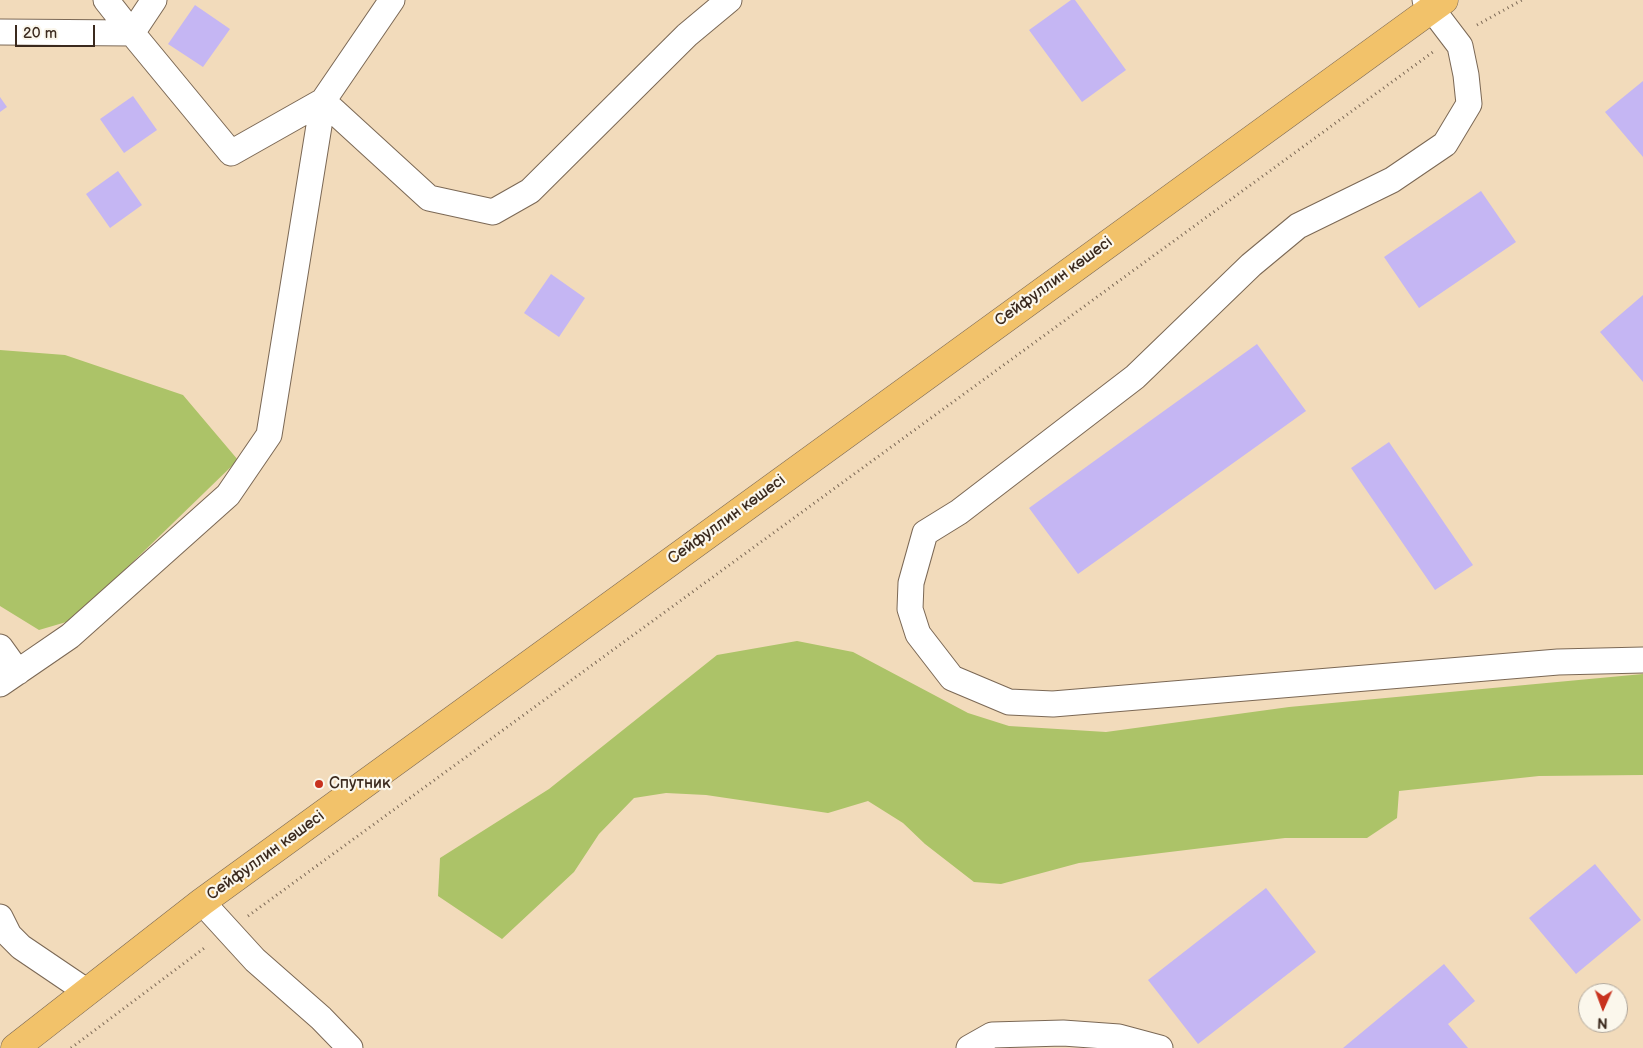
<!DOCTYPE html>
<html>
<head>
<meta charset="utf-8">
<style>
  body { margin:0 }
  #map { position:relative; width:1643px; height:1048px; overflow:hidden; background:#f2dbbb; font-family:"Balsamiq Sans",sans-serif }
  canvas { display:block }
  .north { position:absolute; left:1578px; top:983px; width:50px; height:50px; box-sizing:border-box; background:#fbf7ec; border:1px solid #aea59a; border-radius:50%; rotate:182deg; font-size:14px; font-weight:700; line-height:20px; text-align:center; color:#3b2a1e }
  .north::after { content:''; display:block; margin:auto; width:18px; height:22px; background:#c8321e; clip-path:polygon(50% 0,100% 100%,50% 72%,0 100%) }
  .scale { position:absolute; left:15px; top:25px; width:80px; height:22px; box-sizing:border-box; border:2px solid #3b2a1e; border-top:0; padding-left:6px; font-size:15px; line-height:18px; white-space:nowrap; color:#3b2a1e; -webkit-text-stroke:4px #fbf7ec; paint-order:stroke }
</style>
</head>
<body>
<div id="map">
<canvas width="1643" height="1048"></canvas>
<div class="north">N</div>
<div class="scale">20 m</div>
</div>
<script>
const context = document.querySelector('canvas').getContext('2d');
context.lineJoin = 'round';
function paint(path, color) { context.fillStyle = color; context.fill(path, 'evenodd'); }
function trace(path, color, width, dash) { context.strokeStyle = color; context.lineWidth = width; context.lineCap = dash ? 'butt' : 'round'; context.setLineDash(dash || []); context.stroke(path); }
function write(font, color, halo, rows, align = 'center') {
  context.font = font + ' "Balsamiq Sans",sans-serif'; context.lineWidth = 4.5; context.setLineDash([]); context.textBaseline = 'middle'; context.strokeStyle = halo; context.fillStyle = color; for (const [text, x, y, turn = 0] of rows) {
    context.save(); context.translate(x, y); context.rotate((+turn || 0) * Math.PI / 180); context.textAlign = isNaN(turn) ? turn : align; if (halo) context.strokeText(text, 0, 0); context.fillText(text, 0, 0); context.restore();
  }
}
paint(new Path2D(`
  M 0,350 L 65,355 L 183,395 L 238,460 L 73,620 L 39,630 L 0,606 Z
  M 797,641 L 853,652 L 968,713 L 1009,726 L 1106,732 L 1289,707 L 1643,674 L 1643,775 L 1539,776 L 1399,791 L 1397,818 L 1367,838 L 1285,838 L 1079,863 L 1001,884 L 974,882 L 925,844 L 903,823 L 868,801 L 828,813 L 706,795 L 666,793 L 634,798 L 599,834 L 574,872 L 502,939 L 438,896 L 440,858 L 549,789 L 717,655 Z`), '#acc368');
paint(new Path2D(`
  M 1071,0 L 1075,0 L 1126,70 L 1082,102 L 1029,30 Z
  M 195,5 L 230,29 L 203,67 L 168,44 Z
  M 1643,81 L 1643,157 L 1605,112 Z
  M 133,96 L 157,130 L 124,153 L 100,119 Z
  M 0,97 L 7,107 L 0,112 Z
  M 118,171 L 142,205 L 110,228 L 86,194 Z
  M 1481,191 L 1516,242 L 1419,308 L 1384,257 Z
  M 551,274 L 585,298 L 559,337 L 524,313 Z
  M 1643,295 L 1643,382 L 1600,332 Z
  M 1257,344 L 1306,411 L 1078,574 L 1029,508 Z
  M 1389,442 L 1473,565 L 1435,590 L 1351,468 Z
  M 1595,864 L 1641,920 L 1576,974 L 1529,918 Z
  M 1266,888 L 1316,952 L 1198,1044 L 1148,980 Z
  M 1444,964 L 1475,1001 L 1448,1024 L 1468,1048 L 1343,1048 Z`), '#c5b6f3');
const minor = new Path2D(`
  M 106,0 L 132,33 L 154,0
  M 1425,0 L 1460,46 L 1466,75 L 1469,104 L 1445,144 L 1392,180 L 1298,226 L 1251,265 L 1135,377 L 959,512 L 925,533 L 911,583 L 910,609 L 918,634 L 952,678 L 1009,702 L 1053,704 L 1558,662 L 1643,660
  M 0,32 L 132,33 L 231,153 L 323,101 L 429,198 L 493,212 L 530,191 L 687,35 L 729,0
  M 0,647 L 18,672
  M 0,684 L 70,636 L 228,495 L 269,435 L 323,101 L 392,0
  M 202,902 L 255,960 L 321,1018 L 350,1048
  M 0,917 L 9,935 L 21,947 L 86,991
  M 969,1048 L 992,1035 L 1063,1033 L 1119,1037 L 1160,1048`);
const major = new Path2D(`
  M 15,1048 L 202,902 L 1444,0`);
trace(minor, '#7b6855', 27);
trace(major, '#7b6855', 29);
trace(new Path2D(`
  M 1477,25 L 1522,0
  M 248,916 L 1433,52
  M 71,1048 L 207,946`), '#7b6855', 3, [1, 4]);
trace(minor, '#fff', 25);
trace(major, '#f2c26a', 28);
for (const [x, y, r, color] of [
  [319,784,5,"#c8321e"]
]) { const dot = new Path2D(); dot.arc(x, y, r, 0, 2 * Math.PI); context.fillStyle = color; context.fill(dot); trace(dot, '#fbf7ec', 2); }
write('16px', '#3b2a1e', '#fbf7ec', [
  ["Сейфуллин көшесі",1054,282,-36],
  ["Сейфуллин көшесі",727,520,-36],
  ["Сейфуллин көшесі",266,856,-36]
]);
write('16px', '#3b2a1e', '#fbf7ec', [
  ["Спутник",329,784]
], 'left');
</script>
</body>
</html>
